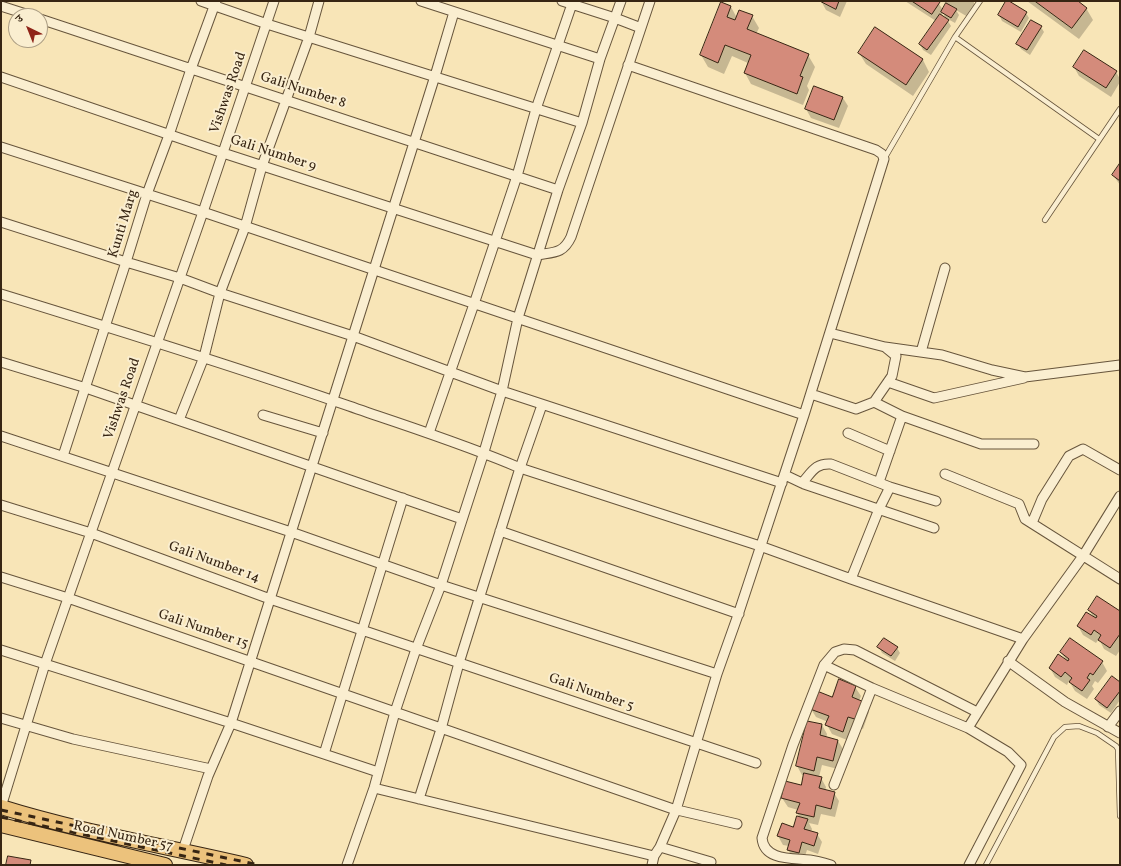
<!DOCTYPE html>
<html>
<head>
<meta charset="utf-8">
<style>
  body { margin:0 }
  #map { position:relative; width:1121px; height:866px; overflow:hidden; background:#f8e5b7; font-family:Vollkorn,"Noto Serif Devanagari",serif }
  canvas { display:block }
  .frame { position:absolute; inset:0; border:2px solid #372513; pointer-events:none }
  .north { position:absolute; left:8px; top:8px; width:40px; height:40px; box-sizing:border-box; background:#faeed0; border:1px solid #ac9e84; border-radius:50%; rotate:317deg; font-size:11px; font-weight:700; line-height:16px; text-align:center; color:#372513 }
  .north::after { content:''; display:block; margin:auto; width:14px; height:18px; background:#8f2418; clip-path:polygon(50% 0,100% 100%,50% 72%,0 100%) }
</style>
</head>
<body>
<div id="map">
<canvas width="1121" height="866"></canvas>
<div class="frame"></div>
<div class="north">उ</div>
</div>
<script>
const context = document.querySelector('canvas').getContext('2d');
context.lineJoin = 'round';
function paint(path, color) { context.fillStyle = color; context.fill(path, 'evenodd'); }
function trace(path, color, width, dash) { context.strokeStyle = color; context.lineWidth = width; context.lineCap = dash ? 'butt' : 'round'; context.setLineDash(dash || []); context.stroke(path); }
function write(font, color, halo, rows, align = 'center') {
  context.font = font + ' Vollkorn,serif'; context.lineWidth = 4; context.setLineDash([]); context.textBaseline = 'middle'; context.strokeStyle = halo; context.fillStyle = color; for (const [text, x, y, turn = 0] of rows) {
    context.save(); context.translate(x, y); context.rotate((+turn || 0) * Math.PI / 180); context.textAlign = isNaN(turn) ? turn : align; if (halo) context.strokeText(text, 0, 0); context.fillText(text, 0, 0); context.restore();
  }
}
paint(new Path2D(`
  M 821,1 L 847,1 L 840,17 L 826,10 Z
  M 905,1 L 937,1 L 943,10 L 947,4 L 943,1 L 973,1 L 976,6 L 968,17 L 956,10 L 959,15 L 955,23 L 946,18 L 951,26 L 931,55 L 923,50 L 920,44 L 936,21 ZM 943,13 L 947,20 L 941,16 Z
  M 1027,1 L 1076,1 L 1086,8 L 1093,20 L 1079,39 Z
  M 722,4 L 731,7 L 737,18 L 752,16 L 759,28 L 756,34 L 808,55 L 815,67 L 807,86 L 809,90 L 803,105 L 751,84 L 745,73 L 748,63 L 732,56 L 724,74 L 708,67 L 701,55 Z
  M 1026,13 L 1029,18 L 1021,32 L 1002,21 L 999,15 Z
  M 1041,27 L 1044,32 L 1030,55 L 1021,49 L 1018,44 Z
  M 876,29 L 923,60 L 929,72 L 913,96 L 866,64 L 859,53 Z
  M 1074,67 L 1116,72 L 1120,79 L 1120,82 L 1111,97 L 1079,76 Z
  M 843,98 L 848,106 L 839,128 L 811,118 L 806,109 Z
  M 1120,165 L 1120,185 L 1113,175 Z
  M 1089,610 L 1120,612 L 1120,650 L 1116,656 L 1104,649 L 1099,639 L 1096,643 L 1083,635 L 1078,626 L 1094,618 Z
  M 879,647 L 897,648 L 900,653 L 895,661 L 882,653 Z
  M 1061,652 L 1102,662 L 1107,671 L 1098,683 L 1095,681 L 1092,686 L 1094,689 L 1087,699 L 1075,691 L 1069,681 L 1067,685 L 1055,677 L 1050,668 L 1066,660 Z
  M 1120,683 L 1120,700 L 1111,713 L 1099,705 L 1096,699 Z
  M 855,687 L 861,696 L 859,701 L 864,703 L 869,712 L 863,729 L 853,725 L 847,740 L 832,734 L 827,725 L 828,722 L 816,717 L 811,709 Z
  M 822,725 L 827,734 L 826,738 L 838,741 L 843,749 L 838,769 L 822,765 L 819,777 L 821,778 L 826,787 L 825,791 L 834,793 L 839,801 L 835,817 L 821,814 L 818,825 L 809,823 L 812,829 L 811,832 L 817,834 L 822,842 L 818,854 L 807,850 L 803,862 L 793,858 L 788,850 L 789,846 L 783,845 L 778,836 L 793,828 L 800,818 L 797,813 L 798,810 L 788,807 L 782,798 L 802,786 L 804,775 L 802,775 L 797,766 Z`), '#0003');
const building = new Path2D(`
  M 820,1 L 839,1 L 836,9 Z
  M 912,1 L 939,1 L 940,2 L 932,14 Z
  M 1006,1 L 1009,1 L 1027,12 L 1018,27 L 998,15 Z
  M 1035,1 L 1078,1 L 1087,8 L 1072,28 Z
  M 721,2 L 731,6 L 727,17 L 735,20 L 739,10 L 753,15 L 747,29 L 809,54 L 800,76 L 803,77 L 797,94 L 744,73 L 751,55 L 725,45 L 718,63 L 700,55 Z
  M 946,3 L 957,9 L 951,18 L 941,12 Z
  M 940,14 L 949,20 L 927,50 L 919,44 Z
  M 1031,20 L 1042,26 L 1027,50 L 1016,44 Z
  M 875,27 L 923,59 L 906,85 L 858,53 Z
  M 1084,50 L 1117,71 L 1106,88 L 1073,67 Z
  M 814,86 L 843,97 L 834,120 L 805,109 Z
  M 1120,163 L 1120,181 L 1112,175 Z
  M 1097,596 L 1120,611 L 1120,634 L 1110,648 L 1098,640 L 1101,635 L 1094,630 L 1091,635 L 1077,626 L 1086,612 L 1096,618 L 1097,616 L 1088,610 Z
  M 884,638 L 898,647 L 891,656 L 877,647 Z
  M 1070,638 L 1103,661 L 1093,675 L 1090,673 L 1087,678 L 1090,680 L 1082,691 L 1069,682 L 1072,678 L 1065,672 L 1061,677 L 1049,668 L 1058,654 L 1068,661 L 1069,659 L 1060,652 Z
  M 1112,676 L 1120,682 L 1120,691 L 1107,708 L 1095,699 Z
  M 839,679 L 856,686 L 852,697 L 864,702 L 858,720 L 848,717 L 843,732 L 825,725 L 829,716 L 810,709 L 817,691 L 832,697 Z
  M 807,721 L 822,724 L 820,735 L 838,740 L 833,761 L 817,757 L 814,771 L 796,766 Z
  M 804,773 L 822,777 L 819,788 L 835,792 L 831,809 L 816,805 L 814,817 L 796,813 L 800,803 L 781,798 L 785,781 L 801,785 Z
  M 797,816 L 808,819 L 804,829 L 818,833 L 814,846 L 802,842 L 799,853 L 787,850 L 790,840 L 777,836 L 782,823 L 793,827 Z
  M 8,856 L 31,860 L 30,865 L 6,865 Z`);
paint(building, '#d48b7b');
trace(building, '#372513', 1);
const service = new Path2D(`
  M 955,37 L 1099,139
  M 884,159 L 955,37 L 980,1
  M 1045,220 L 1120,109
  M 986,865 L 1054,737 L 1065,727 L 1079,726 L 1097,733 L 1116,746 L 1118,749 L 1120,816`);
const minor = new Path2D(`
  M 201,1 L 267,24 L 582,123
  M 421,1 L 600,59
  M 562,1 L 615,18 L 641,28
  M 1,6 L 32,16
  M 40,19 L 558,190
  M 628,65 L 876,150 L 882,154 L 884,159 L 804,415 L 738,615 L 717,674 L 676,810 L 660,847 L 654,856 L 652,865
  M 1,77 L 223,153 L 537,255 C 554,252 563,254 571,237 L 650,1
  M 1,147 L 203,212 L 804,415
  M 1,222 L 126,262 L 180,278 L 220,293 L 353,336 L 502,391 L 782,483
  M 1,294 C 118,330 234,366 349,406 C 406,426 464,444 520,468 L 760,546 L 851,579 L 1023,639
  M 885,347 L 942,355 L 992,370 L 1025,377 L 1120,365
  M 921,352 L 945,268
  M 1,362 L 86,388 L 462,519
  M 888,382 L 934,398 L 1024,378
  M 811,394 L 856,409 L 874,402 L 892,376 L 896,356 L 885,347 L 830,333
  M 874,402 L 902,416
  M 263,415 L 323,433
  M 179,420 L 204,357 L 220,293 L 245,227 L 262,166 L 309,37 L 319,1
  M 429,433 L 474,304 L 517,176 L 536,109 L 573,1
  M 848,433 L 890,451
  M 1,436 L 291,532 L 441,585 L 717,674
  M 63,456 L 126,262 L 147,194 L 169,135 L 191,69 L 216,1
  M 945,474 L 1019,504 L 1025,519 L 1120,579
  M 785,475 L 804,484 L 934,528
  M 879,482 L 902,416 L 981,444 L 1034,444
  M 802,483 C 812,472 815,463 831,464 L 890,487 L 936,501
  M 1,505 L 91,533 L 270,599 L 756,763
  M 1032,523 L 1042,499 L 1069,456 L 1083,449 L 1120,470
  M 500,531 L 739,614
  M 1,577 L 68,598 L 673,809 L 737,824
  M 851,579 L 879,509 L 890,487
  M 1,650 L 231,723 L 378,772
  M 1008,661 L 1065,702 L 1120,733
  M 824,665 L 872,688 L 968,728 L 1008,752 L 1021,765 L 969,865
  M 1,718 L 73,739 L 211,769
  M 1108,727 L 1120,711
  M 968,728 L 1023,639 L 1083,556 L 1120,496
  M 324,754 L 403,498
  M 834,785 L 872,688
  M 374,788 L 654,856
  M 419,799 L 441,729 L 459,663 L 520,468 L 542,405
  M 1,807 L 45,664 L 203,212 L 274,1
  M 660,847 L 711,862
  M 183,850 L 208,776 L 231,723 L 435,76 L 454,12
  M 347,865 L 374,788 L 395,712 L 416,649 L 441,585 L 484,452 L 502,391 L 518,318 L 558,190 L 582,123 L 600,59 L 621,1
  M 831,865 C 824,863 817,861 810,860 C 793,858 764,861 762,838 L 793,745 L 824,665 L 835,652 L 844,649 L 855,650 L 977,712`);
const primary = new Path2D(`
  M 1,807 C 81,832 165,846 246,865
  M 1,825 L 165,865`);
trace(service, '#67553c', 6);
trace(minor, '#67553c', 11);
trace(primary, '#372513', 16);
trace(service, '#faeed0', 4.5);
trace(minor, '#faeed0', 9);
trace(primary, '#ecc27c', 14);
trace(new Path2D(`
  M 1,810 L 259,865
  M 1,817 L 226,865`), '#372513', 3, [7, 7]);
write('14px', '#372513', '#faeed0', [
  ["Gali Number 8",303,91,18],
  ["Vishwas Road",229,93,-71],
  ["Gali Number 9",273,154,18],
  ["Kunti Marg",124,224,-73],
  ["Vishwas Road",123,399,-71],
  ["Gali Number 14",214,563,20],
  ["Gali Number 15",203,630,19],
  ["Gali Number 5",591,693,19],
  ["Road Number 57",123,837,12]
]);
</script>
</body>
</html>
